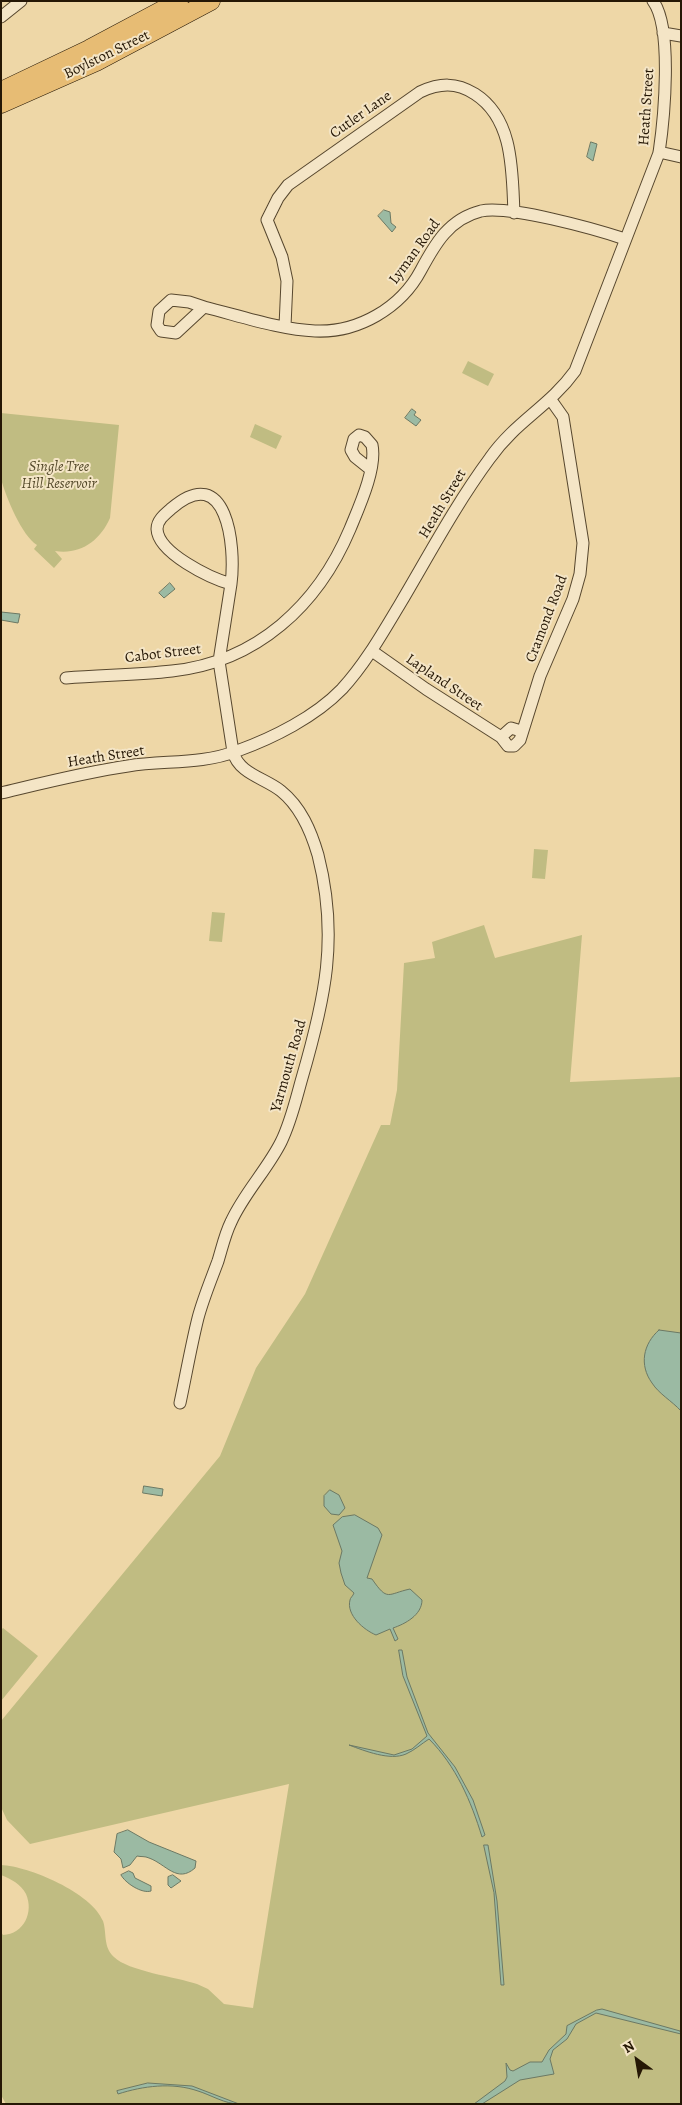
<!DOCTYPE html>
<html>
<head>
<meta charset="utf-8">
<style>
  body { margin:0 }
  #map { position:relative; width:682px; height:2105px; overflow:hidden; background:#eed7a7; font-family:Alegreya,serif }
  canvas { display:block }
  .frame { position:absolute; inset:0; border:2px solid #251705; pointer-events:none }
  .north { position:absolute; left:612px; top:2035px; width:50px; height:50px; -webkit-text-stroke:4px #f4e5c6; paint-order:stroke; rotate:328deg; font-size:14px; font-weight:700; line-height:20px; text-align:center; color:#251705 }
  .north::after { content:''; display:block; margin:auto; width:18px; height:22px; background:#251705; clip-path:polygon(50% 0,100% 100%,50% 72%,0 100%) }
</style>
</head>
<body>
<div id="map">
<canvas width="682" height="2105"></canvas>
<div class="frame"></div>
<div class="north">N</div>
</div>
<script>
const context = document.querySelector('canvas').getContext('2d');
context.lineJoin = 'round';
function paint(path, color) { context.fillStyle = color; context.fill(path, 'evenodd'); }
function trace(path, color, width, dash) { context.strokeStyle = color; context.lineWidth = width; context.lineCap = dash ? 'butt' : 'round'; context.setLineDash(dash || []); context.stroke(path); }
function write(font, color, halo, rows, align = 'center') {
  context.font = font + ' Alegreya,serif'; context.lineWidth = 4; context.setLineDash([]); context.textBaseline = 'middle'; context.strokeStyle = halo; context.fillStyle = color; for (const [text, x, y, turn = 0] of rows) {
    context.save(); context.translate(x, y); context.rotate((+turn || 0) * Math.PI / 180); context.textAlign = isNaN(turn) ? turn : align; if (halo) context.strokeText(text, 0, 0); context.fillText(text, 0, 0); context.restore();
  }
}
paint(new Path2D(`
  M 468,361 L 494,374 L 488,386 L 462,373 Z
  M 1,413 L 119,425 L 110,518 C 100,541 80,555 55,551 L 62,559 L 54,568 L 34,549 L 37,545 C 22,536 6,497 1,479 C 0,461 1,432 1,413 Z
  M 255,424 L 282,436 L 276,449 L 250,437 Z
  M 534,849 L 548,850 L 545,879 L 532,878 Z
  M 212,912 L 225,913 L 222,942 L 209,941 Z
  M 484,925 L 495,958 L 582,935 L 570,1082 L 681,1077 L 681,2104 L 6,2104 L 1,2095 L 1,1932 L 3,1935 C 24,1934 34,1912 26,1894 C 21,1884 11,1879 1,1875 L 1,1865 C 29,1866 92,1893 103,1921 C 107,1933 103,1947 114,1957 C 128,1971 176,1977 197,1984 L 208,1989 L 224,2004 L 253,2008 L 289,1784 L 30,1844 L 7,1820 L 1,1807 L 1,1721 L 220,1456 L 256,1368 L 305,1294 L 381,1125 L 390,1125 L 397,1090 L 404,963 L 435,958 L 432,942 Z
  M 3,1628 L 38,1656 L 1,1701 L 1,1630 Z`), '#c0bc82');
const water = new Path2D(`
  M 591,142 L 597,144 L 593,161 L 587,157 Z
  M 384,210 L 390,212 L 391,223 L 396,227 L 392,232 L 378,216 Z
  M 412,409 L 416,412 L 414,415 L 421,420 L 416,426 L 405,418 Z
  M 170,583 L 175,589 L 164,598 L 159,593 Z
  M 1,612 L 20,614 L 18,623 L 1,620 Z
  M 659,1330 L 681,1333 L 681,1411 C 672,1401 659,1394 652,1383 C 639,1365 643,1344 659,1330 Z
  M 144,1486 L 163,1489 L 162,1496 L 143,1493 Z
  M 330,1490 L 339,1495 L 345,1508 L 339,1515 L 331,1514 L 324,1506 L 324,1496 Z
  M 355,1515 L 378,1528 L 382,1535 L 367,1578 L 372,1579 C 388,1602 387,1594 410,1589 L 422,1600 C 422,1615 405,1624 393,1628 L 398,1639 L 395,1641 L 390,1629 L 376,1635 C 364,1630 346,1615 350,1600 C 350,1598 353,1596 354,1593 L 345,1585 L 341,1573 L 339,1563 L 342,1551 L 333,1525 L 342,1517 Z
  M 399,1650 L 402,1650 L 407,1677 L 428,1733 L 455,1767 L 473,1800 L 485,1835 L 482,1837 C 471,1801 456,1766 429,1739 C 421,1744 415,1750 406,1754 C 390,1761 365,1751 349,1745 L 394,1755 L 412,1749 L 427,1736 L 403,1676 Z
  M 128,1830 L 149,1842 L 196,1861 L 195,1868 C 177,1884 166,1864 149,1858 C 145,1856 141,1857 137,1856 L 130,1865 L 123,1868 L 121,1859 L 114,1852 L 117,1834 Z
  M 484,1845 L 488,1845 L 497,1901 L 504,1985 L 501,1985 L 494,1893 Z
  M 129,1871 L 133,1873 L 135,1878 L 151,1886 L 151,1891 C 142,1894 125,1883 121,1875 Z
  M 173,1875 L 181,1881 L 171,1888 L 168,1885 L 168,1877 Z
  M 597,2010 L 602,2009 L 680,2031 L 681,2034 L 596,2013 L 576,2024 L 567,2039 L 553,2050 L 550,2059 L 554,2074 L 520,2080 L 482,2104 L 474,2104 L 505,2081 L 507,2077 L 506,2063 L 510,2070 L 513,2071 L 530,2062 L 542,2062 L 549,2050 L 566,2034 L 567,2026 Z
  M 148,2083 L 192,2086 L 239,2104 C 225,2104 211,2095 198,2091 C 172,2082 143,2086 118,2094 L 117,2091 Z`);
paint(water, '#9bbaa3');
trace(water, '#6c7964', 1);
const minor = new Path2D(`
  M 1,17 L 21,1
  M 663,33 L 681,36
  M 659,152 L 681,157
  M 204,307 L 189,302 L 171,300 L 159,311 L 157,325 L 161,331 L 176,333 L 204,307 C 237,315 281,330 315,331 C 358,333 401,308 421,270 C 435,244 449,219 481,211 C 509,205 595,229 625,239
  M 285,326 L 287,281 L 282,257 L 267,220 L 278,198 L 288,185 L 420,92 C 440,83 456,82 475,94 C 514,119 512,172 514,213
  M 372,651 L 426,689 L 501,737 L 508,746 L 514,746 L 520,740 L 540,676 L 573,599 L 580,574 L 583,543 L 563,417 L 551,400
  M 66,678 C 101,675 137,675 172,671 C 257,662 318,605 350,529 C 359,507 377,468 372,445 L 365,437 L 359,435 L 354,439 L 351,450 L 355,457 L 370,469
  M 501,737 L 511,728 L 521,731
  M 1,793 C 43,783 86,772 128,766 C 165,760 200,765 237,751 C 273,738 315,717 342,689 C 365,664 382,634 400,604 C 429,555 456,504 490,458 C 515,422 550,406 575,371 L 659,153 C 664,119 673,28 653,1
  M 180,1403 C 186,1375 191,1346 198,1318 C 203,1299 211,1280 218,1261 C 222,1248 225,1234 231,1222 C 244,1193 267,1170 281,1142 C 291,1122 296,1099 302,1078 C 325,999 339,937 318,855 C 311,831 301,807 281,791 C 265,778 239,774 233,752 L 219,661 L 231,584 C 210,578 158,553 157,529 C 157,520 165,514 172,508 C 227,461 236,546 231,584`);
const highway = new Path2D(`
  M 1,91 L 89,49 L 179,1
  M 1,104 L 96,62 L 211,1`);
trace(minor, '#57472e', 13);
trace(highway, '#251705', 19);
trace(minor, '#f4e5c6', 11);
trace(highway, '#e7bc74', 18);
write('15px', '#251705', '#f4e5c6', [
  ["Boylston Street",107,55,-26],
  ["Heath Street",647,107,-86],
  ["Cutler Lane",361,115,-35],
  ["Lyman Road",415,252,-54],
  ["Heath Street",443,504,-59],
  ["Cramond Road",547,619,-69],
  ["Cabot Street",163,654,-7],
  ["Lapland Street",444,683,34],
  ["Heath Street",106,757,-9],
  ["Yarmouth Road",289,1066,-74]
]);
write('italic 15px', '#54492a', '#f4e5c6', [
  ["Single Tree",59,467],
  ["Hill Reservoir",59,484]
]);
</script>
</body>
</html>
